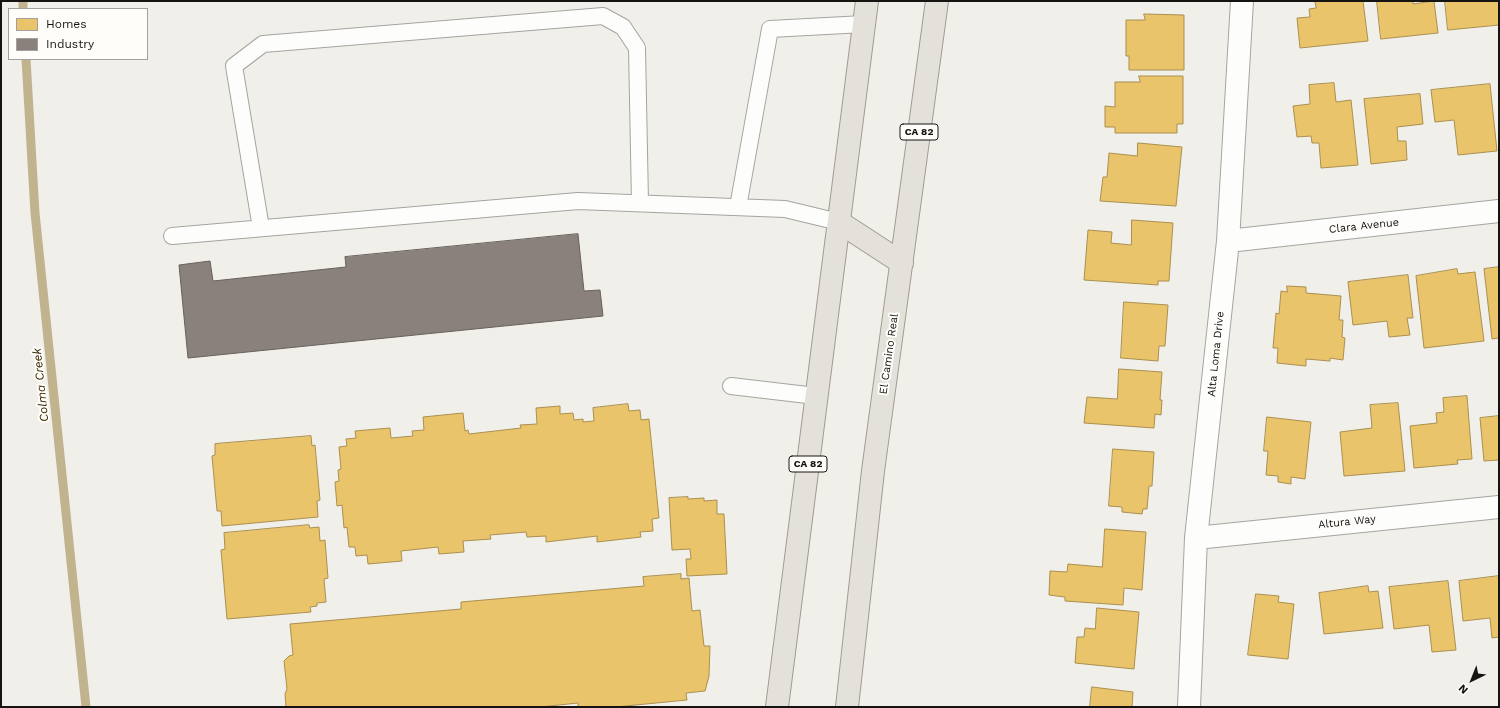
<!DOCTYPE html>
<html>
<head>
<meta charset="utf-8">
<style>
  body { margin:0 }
  #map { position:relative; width:1500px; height:708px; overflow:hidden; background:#f0efea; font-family:"Work Sans",sans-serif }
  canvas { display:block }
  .frame { position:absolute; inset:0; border:2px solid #161411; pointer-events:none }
  .legend { position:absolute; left:8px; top:8px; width:140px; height:52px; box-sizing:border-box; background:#fefdf9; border:1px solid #a1a09c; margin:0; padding:5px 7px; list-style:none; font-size:12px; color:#161411 }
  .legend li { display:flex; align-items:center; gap:8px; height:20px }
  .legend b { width:20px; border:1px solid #a1a09c }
  .north { position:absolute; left:1452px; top:660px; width:40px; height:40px; -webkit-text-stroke:3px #fefdf9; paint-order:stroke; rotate:223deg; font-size:11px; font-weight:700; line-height:16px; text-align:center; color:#161411 }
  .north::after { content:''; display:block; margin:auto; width:14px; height:18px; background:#161411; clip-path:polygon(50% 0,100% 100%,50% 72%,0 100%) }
</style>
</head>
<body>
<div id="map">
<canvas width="1500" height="708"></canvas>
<div class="frame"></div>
<ul class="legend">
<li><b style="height:11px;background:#e9c46a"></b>Homes</li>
<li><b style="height:11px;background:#8a817c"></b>Industry</li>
</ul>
<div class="north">N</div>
</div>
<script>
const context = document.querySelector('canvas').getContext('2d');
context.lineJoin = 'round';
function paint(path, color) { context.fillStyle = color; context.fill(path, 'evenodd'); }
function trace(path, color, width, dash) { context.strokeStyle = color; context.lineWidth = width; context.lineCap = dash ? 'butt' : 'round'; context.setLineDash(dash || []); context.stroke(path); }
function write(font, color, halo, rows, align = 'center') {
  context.font = font + ' "Work Sans",sans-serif'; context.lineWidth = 4; context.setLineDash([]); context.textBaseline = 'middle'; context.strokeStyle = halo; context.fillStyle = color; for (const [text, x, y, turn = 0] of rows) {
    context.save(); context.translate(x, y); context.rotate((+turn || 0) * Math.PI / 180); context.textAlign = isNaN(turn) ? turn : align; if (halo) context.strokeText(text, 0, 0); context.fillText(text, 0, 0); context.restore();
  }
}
const homes = new Path2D(`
  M 1315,1 L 1363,1 L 1368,41 L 1300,48 L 1297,18 L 1310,17 L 1309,9 L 1316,8 Z
  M 1377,1 L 1413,1 L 1413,4 L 1434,1 L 1438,33 L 1381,39 Z
  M 1445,1 L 1499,1 L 1499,25 L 1448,30 Z
  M 1144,14 L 1184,15 L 1184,70 L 1129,70 L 1129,56 L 1126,56 L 1126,20 L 1145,20 Z
  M 1139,76 L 1183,76 L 1183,124 L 1177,124 L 1177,133 L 1115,133 L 1115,127 L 1105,127 L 1105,106 L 1115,107 L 1115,82 L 1140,82 Z
  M 1334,83 L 1336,102 L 1351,100 L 1358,165 L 1321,168 L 1319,143 L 1312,143 L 1311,136 L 1297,137 L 1293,106 L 1310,104 L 1309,85 Z
  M 1490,84 L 1497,151 L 1458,155 L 1454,120 L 1435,122 L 1431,90 Z
  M 1420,94 L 1423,124 L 1397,127 L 1398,141 L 1406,141 L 1407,160 L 1371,164 L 1364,99 Z
  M 1138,143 L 1182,147 L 1176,206 L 1100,201 L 1103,177 L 1107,177 L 1109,153 L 1137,156 Z
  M 1132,220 L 1173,223 L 1169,281 L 1158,281 L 1158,285 L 1084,280 L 1088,230 L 1112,232 L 1111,243 L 1131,245 Z
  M 1499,267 L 1499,338 L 1492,339 L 1484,269 Z
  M 1457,269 L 1458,274 L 1475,272 L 1484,341 L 1424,348 L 1416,276 Z
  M 1408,275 L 1413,318 L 1407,318 L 1410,335 L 1389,337 L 1387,321 L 1353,325 L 1348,282 Z
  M 1287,286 L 1306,287 L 1306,293 L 1341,296 L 1339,320 L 1343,320 L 1342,337 L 1345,338 L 1343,360 L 1330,358 L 1330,361 L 1306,359 L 1306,366 L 1277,363 L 1278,348 L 1273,348 L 1276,313 L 1279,314 L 1281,291 L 1287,292 Z
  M 1124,302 L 1168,305 L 1165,346 L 1159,346 L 1158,361 L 1121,358 Z
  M 1119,369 L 1162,372 L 1160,400 L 1162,400 L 1161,415 L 1155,414 L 1154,428 L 1084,423 L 1087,397 L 1117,399 Z
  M 1467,396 L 1472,459 L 1457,460 L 1458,464 L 1414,468 L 1410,426 L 1437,423 L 1436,413 L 1444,412 L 1443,398 Z
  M 1398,403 L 1405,471 L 1344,476 L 1340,432 L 1372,428 L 1370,405 Z
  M 628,404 L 629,411 L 640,410 L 641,420 L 649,419 L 659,518 L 652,519 L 653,531 L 640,532 L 641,537 L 597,542 L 597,536 L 546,542 L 546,536 L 527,537 L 526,532 L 490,535 L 491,539 L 463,541 L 464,552 L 439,554 L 438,547 L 401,551 L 402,561 L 368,564 L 367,555 L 356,556 L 355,547 L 349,547 L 347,527 L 344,528 L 342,505 L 337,506 L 335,482 L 339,481 L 338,470 L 341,469 L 339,447 L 347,446 L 346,439 L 356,438 L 355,431 L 390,428 L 391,438 L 413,436 L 412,431 L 424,430 L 423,417 L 463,413 L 465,431 L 468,430 L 469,434 L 521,428 L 520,425 L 537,424 L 536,408 L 560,406 L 560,414 L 573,413 L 574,420 L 583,419 L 583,422 L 594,421 L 593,408 Z
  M 1499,416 L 1499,460 L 1484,461 L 1480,418 Z
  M 1267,417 L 1311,422 L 1305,479 L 1291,477 L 1291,484 L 1278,482 L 1278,476 L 1266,475 L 1268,451 L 1264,451 Z
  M 311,436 L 312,446 L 315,445 L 320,500 L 317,501 L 318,517 L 222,526 L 221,511 L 217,511 L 212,456 L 215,455 L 215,444 Z
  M 1113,449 L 1154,452 L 1152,486 L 1149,486 L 1147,509 L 1143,509 L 1142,514 L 1122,512 L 1122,507 L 1109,506 Z
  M 688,497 L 688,499 L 704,498 L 704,501 L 717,500 L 717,514 L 724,514 L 727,574 L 687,576 L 686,559 L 691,559 L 690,549 L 672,550 L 669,498 Z
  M 309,525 L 310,528 L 319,527 L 320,541 L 325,540 L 328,578 L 324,579 L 326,602 L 317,603 L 317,606 L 310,607 L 311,612 L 227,619 L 221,550 L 225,549 L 224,533 Z
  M 1105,529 L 1146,532 L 1142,590 L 1124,588 L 1123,605 L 1065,601 L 1065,597 L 1049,595 L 1050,571 L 1067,572 L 1068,564 L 1102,567 Z
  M 681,574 L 681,579 L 689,578 L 692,611 L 700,610 L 704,646 L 710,646 L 709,676 L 705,691 L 686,693 L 687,700 L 615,707 L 578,707 L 578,703 L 540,707 L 286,707 L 285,694 L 287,689 L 284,661 L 289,656 L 293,655 L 290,624 L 461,609 L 461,602 L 644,586 L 643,577 Z
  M 1499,576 L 1499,637 L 1492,638 L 1490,618 L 1463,621 L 1459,581 Z
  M 1448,581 L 1456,650 L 1432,652 L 1429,625 L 1394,629 L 1389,587 Z
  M 1368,586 L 1369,592 L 1378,591 L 1383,628 L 1324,634 L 1319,593 Z
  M 1256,594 L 1279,596 L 1278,602 L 1294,604 L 1288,659 L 1248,655 Z
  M 1097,608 L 1139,612 L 1134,669 L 1075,663 L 1077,637 L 1084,637 L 1085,628 L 1095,629 Z
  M 1092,687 L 1133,692 L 1132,707 L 1090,707 Z`);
paint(homes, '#e9c46a');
trace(homes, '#aa8f4f', 1);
const industry = new Path2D(`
  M 578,234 L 584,291 L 600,290 L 603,316 L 188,358 L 179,265 L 210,261 L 213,281 L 346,267 L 345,257 Z`);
paint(industry, '#8a817c');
trace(industry, '#67605c', 1);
trace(new Path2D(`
  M 23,1 L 23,9
  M 26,59 L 35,213 L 86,707`), '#c1b38e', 9);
const service = new Path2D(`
  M 738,207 L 770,29 L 864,24
  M 261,228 L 234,66 L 263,44 L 603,16 L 623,27 L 637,48 L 640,203
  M 172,236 L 578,201 L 785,209 L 839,222
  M 731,386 L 816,396`);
const minor = new Path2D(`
  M 1228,241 L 1499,211
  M 1196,538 L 1499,507
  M 1189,707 L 1196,538 L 1228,241 L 1242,1`);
const primary = new Path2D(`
  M 839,222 L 902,263
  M 777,707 L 867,1
  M 847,707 L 873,471 L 937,1`);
trace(service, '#a5a4a0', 18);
trace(minor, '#a5a4a0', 24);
trace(primary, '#9f9b8f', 24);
trace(service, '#fdfdfc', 16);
trace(minor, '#fdfdfc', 22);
trace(primary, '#e4e1db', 22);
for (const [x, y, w] of [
  [919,132,38],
  [808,464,38]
]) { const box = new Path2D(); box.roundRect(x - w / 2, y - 8, w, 16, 3); context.fillStyle = '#fefdf9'; context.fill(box); trace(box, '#161411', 1); }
write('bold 10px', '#161411', null, [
  ["CA 82",919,132],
  ["CA 82",808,464]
]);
write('11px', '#161411', '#fefdf9', [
  ["Clara Avenue",1364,226,-6],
  ["El Camino Real",889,354,-82],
  ["Alta Loma Drive",1216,354,-84],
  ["Altura Way",1347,522,-6]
]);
write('italic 12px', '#372800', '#fefdf9', [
  ["Colma Creek",41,385,-96]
]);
</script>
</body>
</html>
